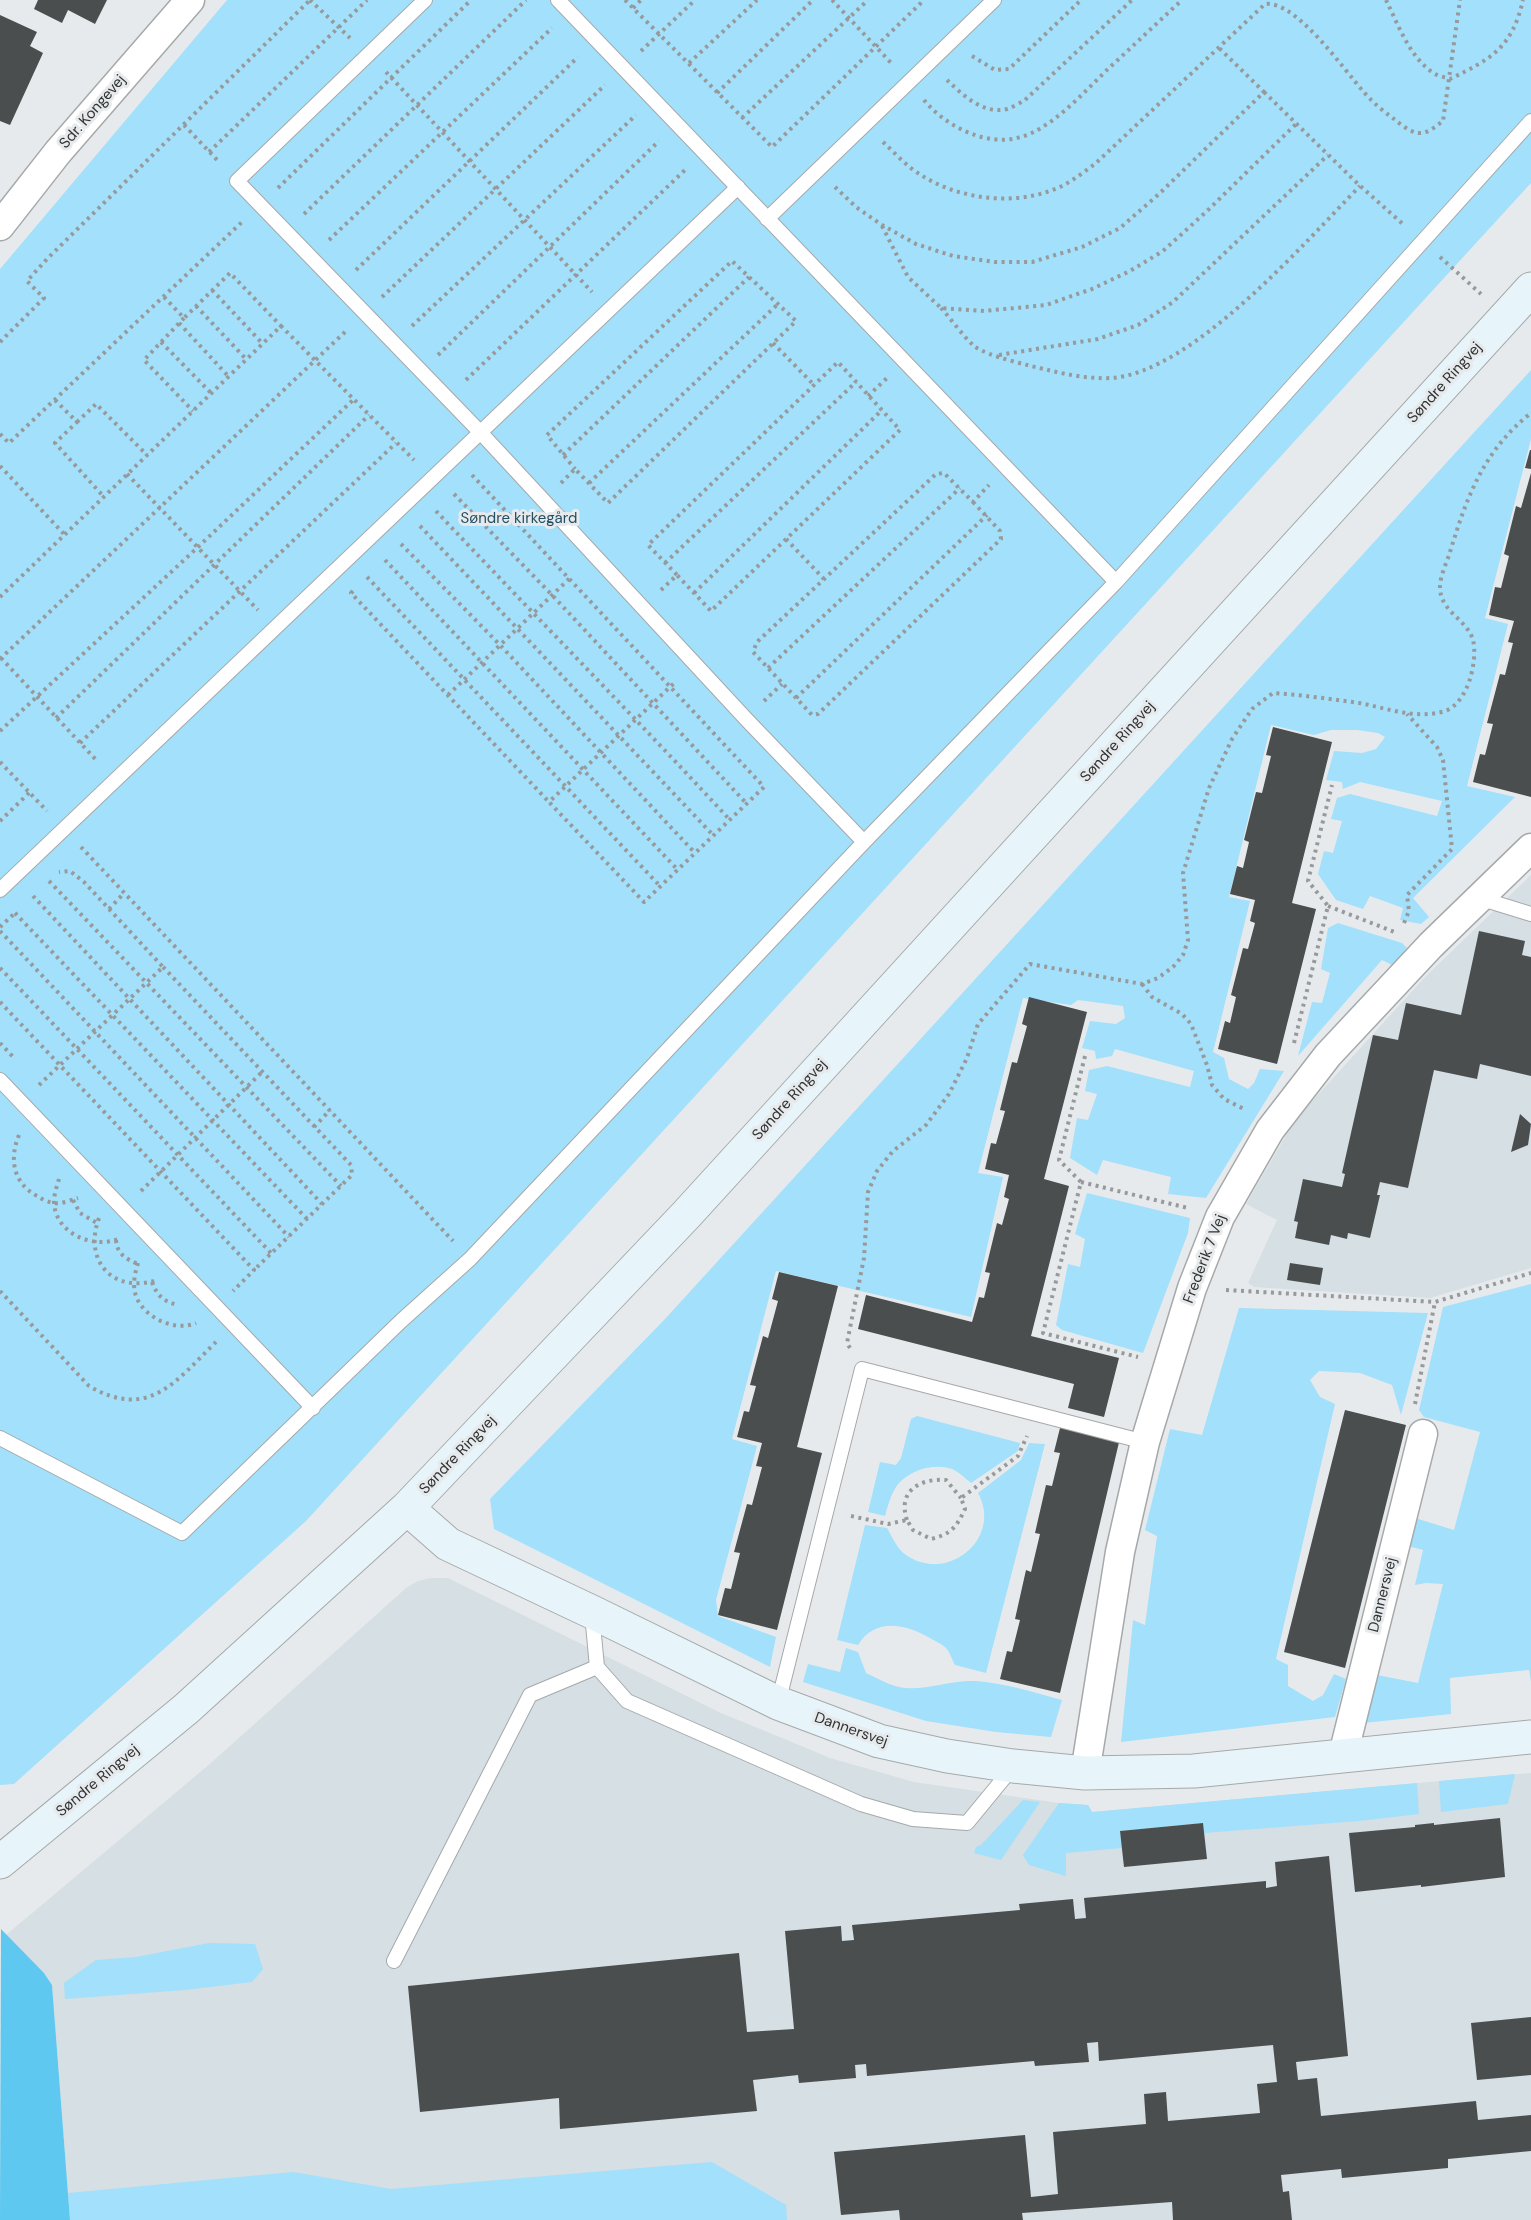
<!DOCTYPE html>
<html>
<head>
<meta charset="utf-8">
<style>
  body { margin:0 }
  canvas { display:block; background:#e7eaec }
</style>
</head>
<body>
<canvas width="1531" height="2220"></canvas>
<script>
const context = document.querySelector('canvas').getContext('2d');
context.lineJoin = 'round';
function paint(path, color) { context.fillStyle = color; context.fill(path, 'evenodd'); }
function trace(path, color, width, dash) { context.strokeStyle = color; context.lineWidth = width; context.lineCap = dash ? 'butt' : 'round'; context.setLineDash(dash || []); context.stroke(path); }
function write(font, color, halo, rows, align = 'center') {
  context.font = font + ' "DM Sans",sans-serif'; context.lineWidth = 6; context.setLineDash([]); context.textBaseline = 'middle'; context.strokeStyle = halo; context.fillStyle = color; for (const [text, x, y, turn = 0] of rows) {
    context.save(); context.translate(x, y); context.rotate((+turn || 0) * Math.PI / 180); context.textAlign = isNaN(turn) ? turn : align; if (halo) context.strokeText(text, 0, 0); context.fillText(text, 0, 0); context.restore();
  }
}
paint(new Path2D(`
  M 1531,875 L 1531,1268 L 1430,1298 L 1254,1287 L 1248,1283 L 1277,1220 L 1246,1204 L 1295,1120 L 1424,978 Z
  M 431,1578 L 448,1578 L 721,1713 L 787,1740 L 830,1758 L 914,1782 L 1059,1803 L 1088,1805 L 1092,1812 L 1531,1773 L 1531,2220 L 70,2220 L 52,1985 L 44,1973 L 6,1935 L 211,1763 L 406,1588 L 418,1581 Z`), '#d5dfe4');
paint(new Path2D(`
  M 227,0 L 1531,0 L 1531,183 L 306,1521 L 14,1784 L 0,1785 L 0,269 Z
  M 1531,370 L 1531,439 L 1485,618 L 1508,624 L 1467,786 L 1515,797 L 1413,898 L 1429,917 L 1421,924 L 1400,920 L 1403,908 L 1370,896 L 1363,909 L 1336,900 L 1318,874 L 1324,851 L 1333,853 L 1342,821 L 1331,819 L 1337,798 L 1350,794 L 1437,816 L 1442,801 L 1360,782 L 1343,789 L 1342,782 L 1326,780 L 1334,751 L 1362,753 L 1376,749 L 1385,737 L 1378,733 L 1357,730 L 1331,730 L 1314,735 L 1271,725 L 1229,897 L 1250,901 L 1213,1052 L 1224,1058 L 1229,1079 L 1248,1089 L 1254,1083 L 1260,1069 L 1284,1071 L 1206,1198 L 1168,1194 L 1171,1177 L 1103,1160 L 1097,1175 L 1070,1158 L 1077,1118 L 1088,1120 L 1097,1094 L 1085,1091 L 1089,1070 L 1107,1066 L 1190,1087 L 1194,1071 L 1115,1049 L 1112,1056 L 1096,1059 L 1095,1051 L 1082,1048 L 1090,1021 L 1116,1024 L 1125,1018 L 1123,1006 L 1078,1000 L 1071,1005 L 1023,998 L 978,1173 L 1003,1177 L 971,1317 L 776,1271 L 732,1439 L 757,1446 L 716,1600 L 718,1616 L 776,1637 L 770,1667 L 494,1529 L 490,1499 L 665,1319 Z
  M 1338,923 L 1402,943 L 1407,948 L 1392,965 L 1382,960 L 1298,1056 L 1312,1002 L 1322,1003 L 1330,973 L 1321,969 L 1328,928 Z
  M 1087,1193 L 1190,1218 L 1188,1233 L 1143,1353 L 1062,1330 L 1056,1325 L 1068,1264 L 1080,1267 L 1085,1239 L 1075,1234 Z
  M 1531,1284 L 1531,1682 L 1529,1670 L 1450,1678 L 1451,1714 L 1363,1723 L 1372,1674 L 1418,1683 L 1443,1584 L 1426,1583 L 1415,1585 L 1423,1550 L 1408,1546 L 1415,1518 L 1454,1530 L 1480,1432 L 1424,1417 L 1419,1410 L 1443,1307 Z
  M 1239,1308 L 1428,1313 L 1401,1415 L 1392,1385 L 1360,1373 L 1319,1371 L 1310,1380 L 1320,1397 L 1335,1404 L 1276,1659 L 1288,1665 L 1288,1686 L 1313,1701 L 1323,1695 L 1334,1674 L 1346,1679 L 1335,1717 L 1121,1742 L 1133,1620 L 1145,1625 L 1157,1536 L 1145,1530 L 1170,1429 L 1202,1435 Z
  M 917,1416 L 1020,1443 L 1018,1451 L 971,1483 C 965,1478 959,1472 952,1469 C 935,1463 913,1469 900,1482 C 892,1490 888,1505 885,1516 L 868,1512 L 880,1462 L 896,1465 L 901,1458 L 911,1419 Z
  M 1029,1443 L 1045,1444 L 986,1673 L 955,1665 C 952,1660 950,1652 946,1648 C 942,1644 935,1641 930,1638 C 906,1624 875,1617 858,1645 L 837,1640 L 865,1525 L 887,1528 C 892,1537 898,1550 906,1555 C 948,1584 1003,1538 978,1493 L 1021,1460 Z
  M 846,1648 L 858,1652 L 866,1673 C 877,1678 892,1687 905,1688 C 928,1690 950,1680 975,1681 C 1004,1683 1033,1692 1062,1700 L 1051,1737 L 996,1732 L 926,1721 L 803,1682 L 808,1664 L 840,1672 Z
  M 1515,1774 L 1508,1804 L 1441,1812 L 1439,1781 Z
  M 1417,1783 L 1419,1814 L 1359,1821 L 1204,1833 L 1203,1823 L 1120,1831 L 1122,1848 L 1066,1853 L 1066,1876 L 1029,1865 L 1023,1855 L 1059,1803 L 1088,1805 L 1092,1812 Z
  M 1023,1800 L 1040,1802 L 1001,1860 L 974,1853 L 976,1847 L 981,1845 Z
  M 209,1943 L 255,1944 L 263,1969 L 252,1982 L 185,1990 L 65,1999 L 64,1983 L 96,1960 L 136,1957 Z
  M 712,2162 L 786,2205 L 787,2220 L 70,2220 L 68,2193 L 293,2172 L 391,2189 Z`), '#a2e0fb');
paint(new Path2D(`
  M 1,1929 L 44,1973 L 52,1985 L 70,2220 L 0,2220 Z`), '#5ec8f1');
paint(new Path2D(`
  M 38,0 L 107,0 L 95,24 L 68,10 L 62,23 L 34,9 Z
  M 0,15 L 37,32 L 30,46 L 43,53 L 10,125 L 0,121 Z
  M 1530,450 L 1531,450 L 1531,469 L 1525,468 Z
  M 1531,473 L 1531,797 L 1473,782 L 1480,754 L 1485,755 L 1493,724 L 1487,723 L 1500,674 L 1505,675 L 1513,643 L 1508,642 L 1514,621 L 1489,615 L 1495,587 L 1501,588 L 1509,556 L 1504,554 L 1516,506 L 1521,508 Z
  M 1273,727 L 1332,742 L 1292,903 L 1316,909 L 1277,1064 L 1218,1049 L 1225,1021 L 1230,1023 L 1236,997 L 1231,995 L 1243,948 L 1248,949 L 1255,923 L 1250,921 L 1255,900 L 1230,894 L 1237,866 L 1243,868 L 1249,842 L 1244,840 L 1256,792 L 1262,793 L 1271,756 L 1266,755 Z
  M 1479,931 L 1525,941 L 1522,955 L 1531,957 L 1531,1076 L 1480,1064 L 1477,1079 L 1434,1070 L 1408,1188 L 1380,1182 L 1377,1195 L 1380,1195 L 1370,1238 L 1348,1233 L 1347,1239 L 1331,1235 L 1329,1245 L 1295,1238 L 1298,1222 L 1294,1221 L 1303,1179 L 1342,1187 L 1345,1174 L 1342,1173 L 1373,1035 L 1398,1040 L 1406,1003 L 1461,1015 Z
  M 1029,997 L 1087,1012 L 1044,1179 L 1069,1186 L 1031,1336 L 1119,1358 L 1104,1417 L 1068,1408 L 1074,1384 L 858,1329 L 866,1295 L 972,1322 L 979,1297 L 984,1298 L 990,1273 L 985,1272 L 997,1223 L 1002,1225 L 1009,1199 L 1004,1197 L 1009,1175 L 985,1169 L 991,1143 L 996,1144 L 1005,1111 L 1000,1110 L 1012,1062 L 1017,1063 L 1027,1026 L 1022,1024 Z
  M 1520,1114 L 1531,1124 L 1528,1145 L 1511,1152 Z
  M 1290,1263 L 1323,1268 L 1320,1285 L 1287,1280 Z
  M 779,1272 L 838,1286 L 797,1447 L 822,1453 L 777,1630 L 718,1615 L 725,1588 L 731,1589 L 740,1553 L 734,1552 L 747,1504 L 752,1505 L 762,1467 L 756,1466 L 762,1443 L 737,1437 L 744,1411 L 749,1412 L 756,1386 L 750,1385 L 763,1336 L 768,1338 L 778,1301 L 772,1299 Z
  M 1345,1410 L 1406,1425 L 1345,1668 L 1284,1652 Z
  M 1061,1424 L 1120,1438 L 1060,1693 L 1000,1679 L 1007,1651 L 1012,1652 L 1020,1620 L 1015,1619 L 1026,1570 L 1031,1572 L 1040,1534 L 1035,1533 L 1046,1485 L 1052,1486 L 1060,1453 L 1054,1452 Z
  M 1500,1818 L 1505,1877 L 1421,1887 L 1421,1885 L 1355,1892 L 1349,1833 L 1415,1827 L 1415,1825 L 1434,1823 L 1434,1825 Z
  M 1203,1823 L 1207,1859 L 1124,1867 L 1120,1831 Z
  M 1329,1856 L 1348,2056 L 1296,2062 L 1298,2080 L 1317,2078 L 1321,2116 L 1476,2101 L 1478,2120 L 1531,2115 L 1531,2151 L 1448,2159 L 1448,2168 L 1342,2178 L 1341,2169 L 1281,2175 L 1283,2192 L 1289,2191 L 1292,2220 L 1173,2220 L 1172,2202 L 1022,2213 L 1023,2220 L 900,2220 L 899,2210 L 841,2215 L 834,2152 L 1025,2135 L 1031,2197 L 1058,2194 L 1053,2132 L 1146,2124 L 1144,2094 L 1166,2092 L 1168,2121 L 1260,2113 L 1257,2084 L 1277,2082 L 1273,2045 L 1099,2061 L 1098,2042 L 1087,2043 L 1089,2062 L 1035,2066 L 1034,2061 L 867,2076 L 866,2064 L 855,2065 L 856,2078 L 799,2083 L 798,2075 L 753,2080 L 757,2111 L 560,2129 L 559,2098 L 420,2112 L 408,1986 L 739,1953 L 747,2032 L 794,2029 L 785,1931 L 841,1926 L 842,1941 L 854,1940 L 852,1925 L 1020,1910 L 1019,1904 L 1073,1899 L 1075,1919 L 1086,1918 L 1084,1898 L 1266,1881 L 1266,1888 L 1277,1886 L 1275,1862 Z
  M 1531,2017 L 1531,2075 L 1477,2080 L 1471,2023 Z`), '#4b4e4f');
const lane = new Path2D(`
  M 425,0 L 237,181 L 481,433 L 746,719 L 864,842
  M 558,0 L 1116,582
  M 767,219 L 994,0
  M 0,890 L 738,187
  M 1479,898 L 1531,914
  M 0,1080 L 313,1408
  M 0,1438 L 182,1533 L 401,1321 L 470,1259 L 864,842 L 1116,582 L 1531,121
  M 592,1614 L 597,1667 L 627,1701 L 861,1804 L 913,1819 L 967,1823 L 1013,1767
  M 778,1703 L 862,1369 L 1145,1442
  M 394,1961 L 530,1695 L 597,1667`);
const street = new Path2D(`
  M 0,226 L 58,152 L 190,0
  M 1343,1755 L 1423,1434
  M 1085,1773 L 1120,1552 L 1145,1442 L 1192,1288 L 1220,1217 L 1270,1130 L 1328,1055 L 1431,945 L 1531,848`);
const secondary = new Path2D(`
  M 407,1508 L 448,1544 L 592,1612 L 778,1703 L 879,1741 L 947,1756 L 1013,1766 L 1085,1773 L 1194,1771 L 1531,1737
  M 0,1862 L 186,1709 L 407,1508 L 686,1215 L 1531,289`);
trace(lane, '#a6a9aa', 16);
trace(street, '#a6a9aa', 31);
trace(secondary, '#a6a9aa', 35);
trace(new Path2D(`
  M 310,0 L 350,38
  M 625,0 L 772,147 L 924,0
  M 832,0 L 893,65
  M 1386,0 C 1398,24 1409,56 1432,72 C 1437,76 1444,77 1450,79 C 1491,59 1512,48 1523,0
  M 633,8 L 641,0
  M 641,51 L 695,0
  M 972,56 L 995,70 L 1009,69 L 1081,0
  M 689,63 L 757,0
  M 386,72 L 592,292
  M 947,80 C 963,95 983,115 1007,109 C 1013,107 1020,103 1025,100 L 1132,0
  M 1264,92 L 1358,184 L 1405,226
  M 717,93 L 813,0
  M 924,100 C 944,125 984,146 1017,138 C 1050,131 1084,92 1108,69 C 1133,46 1157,23 1182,0
  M 742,118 L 868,0
  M 184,125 L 220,163
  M 883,142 C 895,153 907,167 921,175 C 962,201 1020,207 1064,185 C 1075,179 1085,171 1095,164 L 1265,4 C 1296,0 1344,70 1363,91 C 1372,102 1383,111 1394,119 C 1400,124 1410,132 1418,133 C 1428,134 1436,126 1443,121 L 1460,0
  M 209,152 L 367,0
  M 835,187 L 856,207 L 882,225 L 916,244 L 953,256 L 995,262 L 1032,262 L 1082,247 L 1120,228 L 1159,194 L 1264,92 L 1218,47
  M 278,188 L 471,0
  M 304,214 L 526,0
  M 882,226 L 908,277 L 941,308 L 984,311 L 1046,305 L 1092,289 L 1130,271 L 1163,251 L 1206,212 L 1296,124
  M 329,240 L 552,28
  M 1440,257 L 1481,294
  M 356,270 L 578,57
  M 212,290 L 263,344
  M 164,297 L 184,318 L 230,273 L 281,326
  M 382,297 L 605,85
  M 196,306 L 247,360
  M 941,308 C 952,320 962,335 974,346 C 986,356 1031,366 1048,370 C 1069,375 1089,379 1111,378 C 1192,373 1305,242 1360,186
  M 184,318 L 144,360 L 193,411
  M 179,323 L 229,377
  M 412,326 L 636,115
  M 0,342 L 44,298 L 27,281 L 47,259 L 310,0
  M 161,342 L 211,393
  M 773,343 L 814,385
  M 438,355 L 659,141
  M 999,355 L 1098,339 L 1138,325 L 1173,302 L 1328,155
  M 466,380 L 686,169
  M 868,396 L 887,378
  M 55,400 L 77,422 L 55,443 L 104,497
  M 77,422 L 96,404 L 147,455
  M 0,434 L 9,443 L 242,222
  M 563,455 L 749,277
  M 0,466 L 64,534
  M 127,474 L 258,610
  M 472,475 L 764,787 L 644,902 L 549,802 L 671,686 L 677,681
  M 561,483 L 575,469 L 608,503 L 796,321 L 732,261 L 547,435 L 575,469
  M 589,483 L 778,304
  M 454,494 L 552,595 L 746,803
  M 973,502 L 1000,531 L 1001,539 L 818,714 L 812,715 L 753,652 L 757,642 L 936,474 L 944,473 L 973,502 L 989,485
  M 436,511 C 533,614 633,715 729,819
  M 420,526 L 713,835
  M 786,539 L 824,579
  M 401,544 L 500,645 L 695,853
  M 385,560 L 677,869
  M 665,563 L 856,382
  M 367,577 L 660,886
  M 661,590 L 677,575 L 711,611 L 900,430 L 838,362 L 648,545 L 677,575
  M 353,591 L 351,593 L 549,802
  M 694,593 L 882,410
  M 0,597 L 281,326 L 414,460
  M 1,658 L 98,762
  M 0,659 L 346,331
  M 768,668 L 960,488
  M 448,695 L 570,578
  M 796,698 L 987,515
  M 764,701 L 782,684
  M 56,718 L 369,415
  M 0,731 L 197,548 L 353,400
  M 80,743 L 396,443
  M 0,762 L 47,811
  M 0,821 L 30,792
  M 81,847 L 453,1241
  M 49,881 L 341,1186
  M 33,896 L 322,1204
  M 1328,906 L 1397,933
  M 109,909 L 124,893
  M 15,913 L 307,1219
  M 1404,923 L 1409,911 L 1407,895 L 1452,849 L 1443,760 L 1437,747 L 1407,714
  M 0,927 L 16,912
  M 0,931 L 289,1237
  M 163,967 L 351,1165 L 352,1175 L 254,1270
  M 0,968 L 271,1253
  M 1142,984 L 1152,997 L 1182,1014 L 1191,1024 L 1207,1065 L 1212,1085 L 1224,1099 L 1244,1109
  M 0,1002 L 254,1270 L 233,1291
  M 0,1043 L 14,1058
  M 1294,1043 L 1328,906 L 1308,881 L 1332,785
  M 1085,1056 L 1059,1160 L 1081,1182 L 1043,1333 L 1138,1357
  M 39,1085 L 163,967 L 84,882 L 70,871 L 59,872
  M 314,1127 L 330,1110
  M 19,1135 C 9,1159 13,1183 37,1196 C 42,1199 49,1203 55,1203 C 62,1204 71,1200 78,1198
  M 59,1179 C 57,1186 54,1194 54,1202 C 55,1233 92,1249 118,1239
  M 1081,1182 L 1188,1208
  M 141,1191 L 262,1072
  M 73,1200 L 80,1213 L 97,1223
  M 99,1218 C 83,1261 113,1294 157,1280
  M 116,1240 C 117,1254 126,1259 138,1264
  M 138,1263 C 135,1273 132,1285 136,1296 C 144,1318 175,1332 196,1323
  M 152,1282 C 157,1296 164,1302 179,1305
  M 1226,1290 L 1435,1302 L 1531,1273
  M 0,1291 L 89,1386 C 149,1421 176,1381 216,1342
  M 850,1348 L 847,1343 L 864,1258 L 868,1192 L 877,1171 L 893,1151 L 926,1125 L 949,1094 L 967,1058 L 978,1024 L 1030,964 L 1142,984 L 1158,978 L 1173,967 L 1183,955 L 1188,940 L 1183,873 L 1209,788 L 1232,739 L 1252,709 L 1273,693 C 1302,695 1331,699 1359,703 C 1387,708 1416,720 1445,711 C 1468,703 1478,661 1473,640 C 1467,619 1440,612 1440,587 C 1440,576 1447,562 1450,552 C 1467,496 1484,450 1531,413
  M 1415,1404 L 1435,1302
  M 851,1516 L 888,1524 L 907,1520 L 913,1530 L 931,1539 C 951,1534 956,1528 965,1509 L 961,1498 L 1018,1456 L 1027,1436
  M 907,1520 C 897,1491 920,1478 946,1480 L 961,1498`), '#97999a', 4, [3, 4.5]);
trace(lane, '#fff', 14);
trace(street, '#fff', 28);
trace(secondary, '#e7f5fb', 33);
write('15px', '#313333', '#e7eaec', [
  ["Sdr. Kongevej",93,112,-49],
  ["Søndre Ringvej",1445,383,-48],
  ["Søndre Ringvej",1118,742,-48],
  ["Søndre Ringvej",790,1100,-48],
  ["Frederik 7 Vej",1205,1259,-69],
  ["Søndre Ringvej",458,1455,-46],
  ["Dannersvej",1383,1595,-76],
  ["Dannersvej",851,1730,19],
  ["Søndre Ringvej",98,1781,-40]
]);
write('15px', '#224f61', '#e7eaec', [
  ["Søndre kirkegård",519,519]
]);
</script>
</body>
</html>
